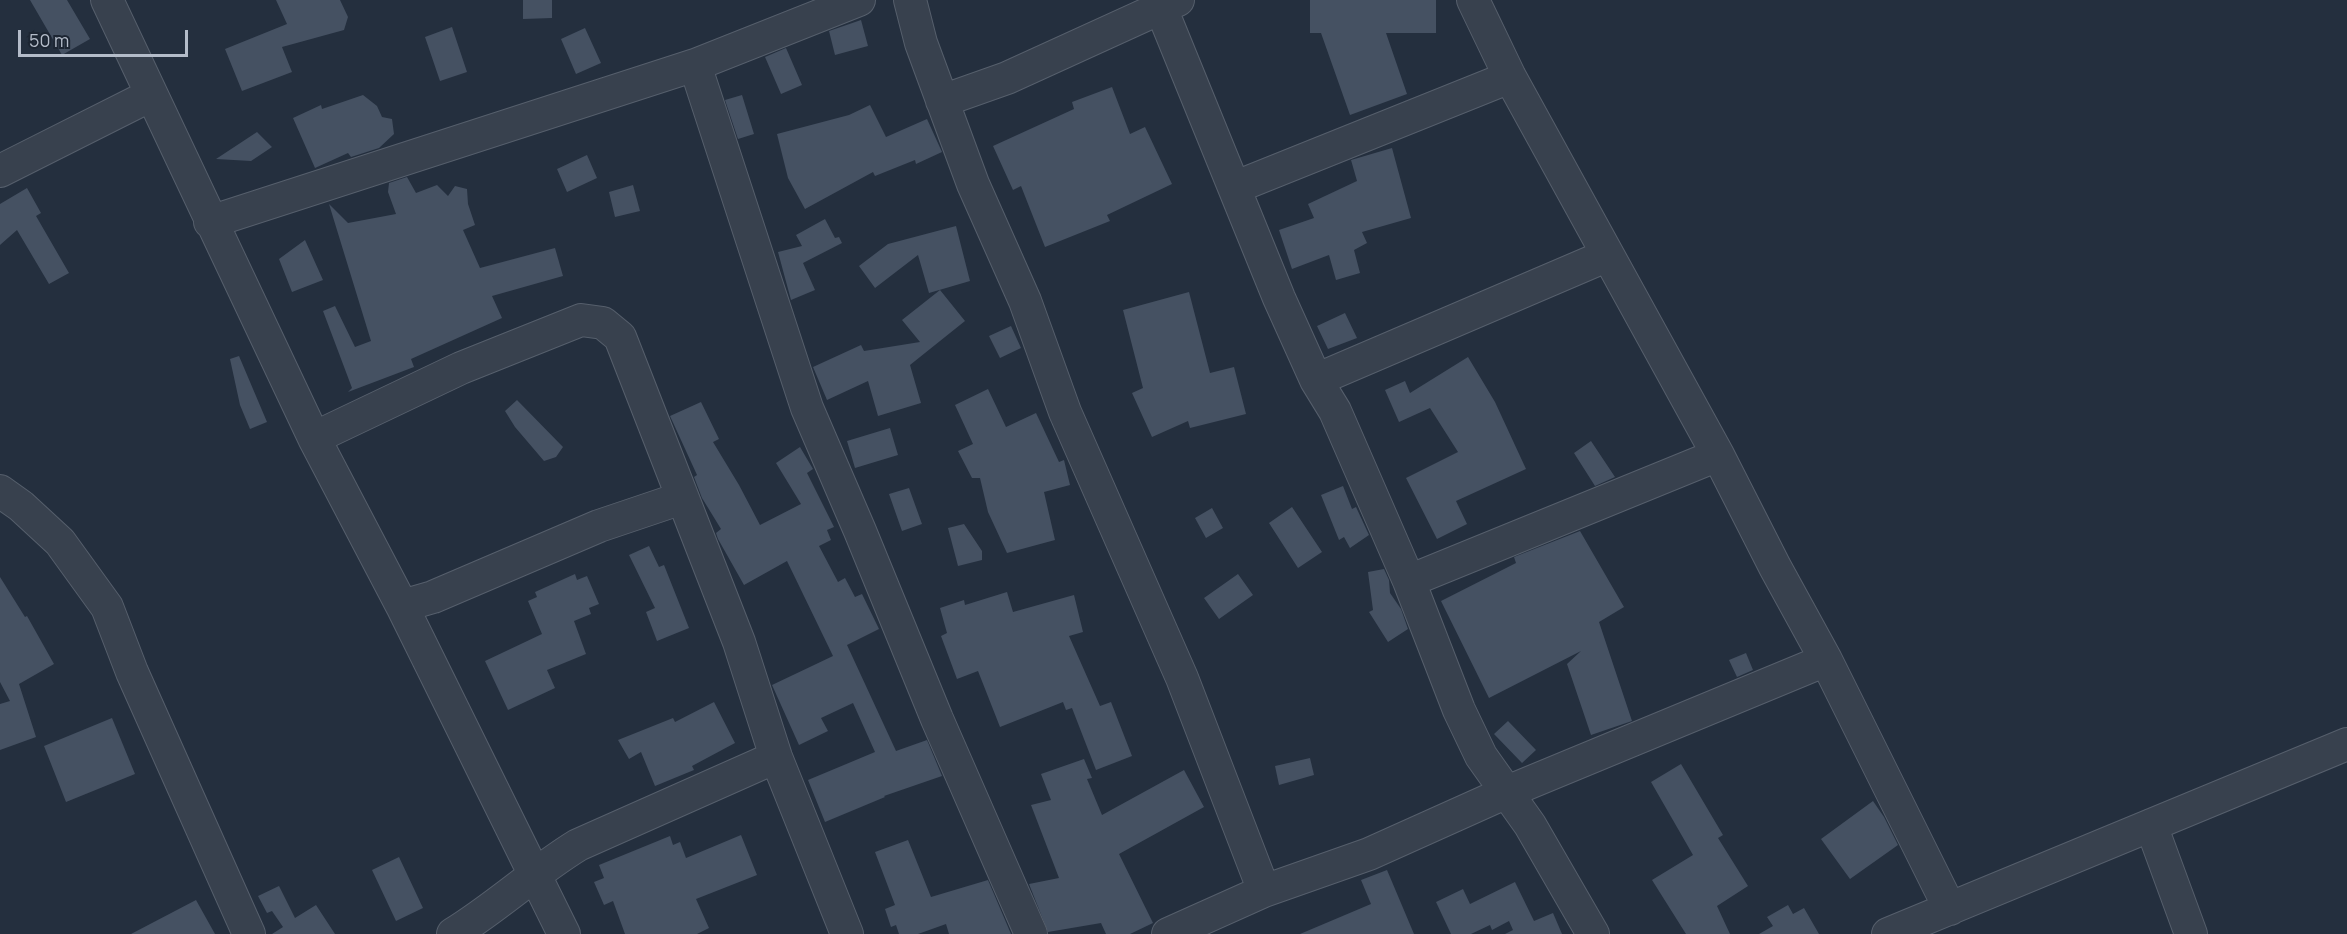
<!DOCTYPE html>
<html>
<head>
<meta charset="utf-8">
<style>
  body { margin:0 }
  #map { position:relative; width:2347px; height:934px; overflow:hidden; background:#242f3e; font-family:Manrope,sans-serif }
  canvas { display:block }
  .scale { position:absolute; left:18px; top:30px; width:170px; height:27px; box-sizing:border-box; border:3px solid #b4bcc9; border-top:0; padding-left:8px; font-size:18px; line-height:21px; white-space:nowrap; color:#b4bcc9; -webkit-text-stroke:4px #1d2633; paint-order:stroke }
</style>
</head>
<body>
<div id="map">
<canvas width="2347" height="934"></canvas>
<div class="scale">50 m</div>
</div>
<script>
const context = document.querySelector('canvas').getContext('2d');
context.lineJoin = 'round';
function paint(path, color) { context.fillStyle = color; context.fill(path, 'evenodd'); }
function trace(path, color, width, dash) { context.strokeStyle = color; context.lineWidth = width; context.lineCap = dash ? 'butt' : 'round'; context.setLineDash(dash || []); context.stroke(path); }
paint(new Path2D(`
  M 30,0 L 67,0 L 90,39 L 62,55 Z
  M 276,0 L 340,0 L 348,17 L 344,30 L 282,47 L 292,72 L 242,91 L 225,49 L 287,24 Z
  M 523,0 L 552,0 L 552,18 L 523,19 Z
  M 1310,0 L 1436,0 L 1436,33 L 1386,33 L 1407,94 L 1350,115 L 1321,33 L 1310,33 Z
  M 861,20 L 868,46 L 835,55 L 829,31 Z
  M 452,27 L 467,72 L 440,81 L 425,37 Z
  M 585,28 L 601,63 L 576,74 L 561,39 Z
  M 786,48 L 802,85 L 781,94 L 765,57 Z
  M 1112,87 L 1130,134 L 1145,127 L 1172,184 L 1107,215 L 1110,221 L 1045,247 L 1021,186 L 1013,190 L 993,146 L 1074,109 L 1072,102 Z
  M 363,95 L 377,106 L 382,117 L 392,119 L 394,134 L 379,148 L 351,157 L 348,153 L 315,168 L 293,118 L 321,105 L 322,109 Z
  M 742,95 L 754,134 L 738,139 L 725,100 Z
  M 870,105 L 886,137 L 927,119 L 942,152 L 916,164 L 915,160 L 875,176 L 873,172 L 805,209 L 788,178 L 777,134 L 849,115 Z
  M 257,132 L 272,147 L 251,161 L 216,159 Z
  M 1392,148 L 1411,218 L 1362,232 L 1367,243 L 1354,250 L 1360,273 L 1336,280 L 1329,255 L 1292,269 L 1279,230 L 1314,218 L 1308,204 L 1357,181 L 1351,160 Z
  M 587,155 L 597,178 L 567,192 L 557,169 Z
  M 407,177 L 416,193 L 437,185 L 448,196 L 455,186 L 467,189 L 468,204 L 475,225 L 463,230 L 480,268 L 555,248 L 563,276 L 492,296 L 502,318 L 411,359 L 414,367 L 348,392 L 352,388 L 323,311 L 335,306 L 355,347 L 371,341 L 329,204 L 348,223 L 396,214 L 388,192 L 389,183 Z
  M 633,185 L 640,211 L 615,217 L 609,192 Z
  M 27,188 L 41,213 L 36,216 L 69,273 L 49,284 L 17,230 L 0,245 L 0,204 Z
  M 825,219 L 835,238 L 839,237 L 842,243 L 803,263 L 815,290 L 791,300 L 778,252 L 802,246 L 796,235 Z
  M 956,226 L 970,281 L 929,293 L 918,255 L 875,288 L 859,266 L 888,244 Z
  M 305,240 L 323,280 L 292,292 L 279,259 Z
  M 940,290 L 965,321 L 910,365 L 921,403 L 878,416 L 868,381 L 827,400 L 813,367 L 861,345 L 864,351 L 920,342 L 902,320 Z
  M 1189,292 L 1210,373 L 1234,367 L 1246,414 L 1190,428 L 1188,421 L 1152,437 L 1132,393 L 1143,388 L 1123,310 Z
  M 1345,313 L 1357,338 L 1328,349 L 1317,326 Z
  M 1011,326 L 1021,348 L 1000,358 L 989,336 Z
  M 239,356 L 267,422 L 250,429 L 240,405 L 230,359 Z
  M 1468,357 L 1495,402 L 1526,469 L 1456,501 L 1467,524 L 1437,539 L 1406,478 L 1458,452 L 1430,408 L 1399,422 L 1385,390 L 1405,381 L 1410,393 Z
  M 988,389 L 1006,427 L 1036,413 L 1059,462 L 1064,460 L 1070,485 L 1044,492 L 1055,540 L 1007,553 L 988,512 L 980,478 L 972,478 L 958,451 L 973,444 L 955,405 Z
  M 517,400 L 563,447 L 556,457 L 544,461 L 515,427 L 505,411 Z
  M 701,402 L 719,439 L 713,442 L 739,485 L 760,525 L 801,504 L 776,463 L 800,447 L 813,469 L 807,473 L 834,527 L 827,530 L 831,540 L 819,546 L 838,582 L 845,578 L 855,597 L 862,594 L 879,629 L 847,645 L 896,751 L 927,740 L 942,776 L 884,796 L 885,797 L 825,822 L 808,780 L 875,752 L 853,703 L 821,718 L 828,731 L 799,745 L 772,685 L 833,656 L 787,561 L 744,585 L 718,539 L 716,533 L 721,529 L 702,498 L 694,477 L 697,475 L 670,416 Z
  M 890,428 L 898,455 L 855,468 L 847,441 Z
  M 1591,441 L 1615,477 L 1595,486 L 1574,453 Z
  M 1343,486 L 1352,509 L 1356,507 L 1369,535 L 1350,548 L 1344,537 L 1339,540 L 1321,495 Z
  M 909,488 L 922,524 L 902,531 L 889,494 Z
  M 1292,507 L 1322,552 L 1298,568 L 1269,523 Z
  M 1212,508 L 1223,528 L 1206,538 L 1195,518 Z
  M 964,524 L 982,551 L 982,560 L 958,566 L 948,528 Z
  M 1580,531 L 1624,607 L 1599,622 L 1632,721 L 1591,735 L 1567,664 L 1581,651 L 1489,698 L 1441,601 L 1516,563 L 1514,557 Z
  M 649,546 L 659,567 L 664,565 L 689,628 L 657,641 L 646,612 L 655,608 L 629,555 Z
  M 1384,569 L 1389,580 L 1390,593 L 1401,609 L 1408,629 L 1388,642 L 1369,612 L 1373,610 L 1368,572 Z
  M 575,574 L 577,580 L 587,576 L 599,604 L 589,608 L 591,614 L 574,621 L 586,654 L 547,670 L 555,688 L 508,710 L 485,661 L 542,634 L 528,601 L 537,597 L 535,592 Z
  M 1238,574 L 1253,595 L 1219,619 L 1204,598 Z
  M 0,577 L 25,617 L 27,616 L 54,664 L 19,684 L 36,737 L 0,750 L 0,704 L 10,701 L 0,682 Z
  M 1007,592 L 1013,612 L 1074,595 L 1083,632 L 1069,636 L 1100,706 L 1111,702 L 1132,756 L 1096,770 L 1072,708 L 1066,710 L 1063,702 L 1000,727 L 978,671 L 957,679 L 941,636 L 947,633 L 940,608 L 964,600 L 965,605 Z
  M 1746,653 L 1753,670 L 1737,677 L 1729,660 Z
  M 714,702 L 735,743 L 692,766 L 694,770 L 655,786 L 641,752 L 629,759 L 618,740 L 673,718 L 675,722 Z
  M 112,718 L 135,774 L 66,802 L 44,746 Z
  M 1508,721 L 1536,750 L 1522,763 L 1494,734 Z
  M 1310,758 L 1314,775 L 1279,785 L 1275,766 Z
  M 1084,759 L 1092,778 L 1087,779 L 1102,815 L 1184,770 L 1204,807 L 1119,854 L 1153,923 L 1130,934 L 1106,934 L 1101,923 L 1048,932 L 1029,884 L 1059,878 L 1031,805 L 1051,800 L 1041,774 Z
  M 1681,764 L 1723,835 L 1718,838 L 1748,886 L 1717,906 L 1730,934 L 1686,934 L 1652,880 L 1693,855 L 1651,782 Z
  M 1873,801 L 1884,817 L 1898,845 L 1850,879 L 1821,839 Z
  M 741,835 L 757,875 L 696,899 L 709,928 L 697,934 L 625,934 L 613,901 L 604,905 L 594,882 L 604,878 L 599,865 L 670,836 L 673,845 L 680,842 L 686,858 Z
  M 908,840 L 931,897 L 988,880 L 1011,934 L 949,934 L 946,924 L 918,934 L 899,934 L 896,925 L 891,927 L 885,909 L 895,905 L 875,852 Z
  M 399,857 L 423,908 L 396,921 L 372,870 Z
  M 1387,870 L 1414,934 L 1300,934 L 1371,904 L 1361,880 Z
  M 1515,882 L 1534,921 L 1553,913 L 1562,934 L 1505,934 L 1513,930 L 1509,921 L 1492,930 L 1490,925 L 1471,934 L 1451,934 L 1436,902 L 1463,889 L 1470,904 Z
  M 279,886 L 295,918 L 316,905 L 335,934 L 272,934 L 283,927 L 272,911 L 267,913 L 258,896 Z
  M 196,900 L 215,934 L 131,934 Z
  M 1788,905 L 1793,914 L 1804,908 L 1819,934 L 1759,934 L 1773,926 L 1767,917 Z`), '#455162');
const minor = new Path2D(`
  M 107,0 L 314,438 L 402,606 L 564,934
  M 910,0 L 921,43 L 973,184 L 1025,301 L 1065,412 L 1182,678 L 1264,891
  M 1473,0 L 1510,77 L 1718,455 L 1775,567 L 1826,660 L 1950,909
  M 1161,8 L 1279,298 L 1316,380 L 1335,411 L 1409,581 L 1459,710 L 1481,756 L 1530,825 L 1593,934
  M 695,65 L 807,408 L 860,531 L 937,719 L 1031,934
  M 942,101 L 1007,78 L 1178,0
  M 0,171 L 151,95
  M 1236,187 L 1510,77
  M 210,222 L 695,65 L 859,0
  M 1316,380 L 1608,255
  M 314,438 L 461,368 L 581,320 L 603,323 L 620,337 L 739,642 L 776,757 L 847,934
  M 0,491 L 21,506 L 60,542 L 107,607 L 132,672 L 249,934
  M 1409,581 L 1718,455
  M 402,606 L 433,597 L 599,526 L 682,498
  M 2151,825 L 2191,934
  M 453,934 C 497,907 534,872 578,845 L 776,757
  M 1168,934 L 1264,891 L 1369,854 L 1507,792 L 1826,660
  M 1888,934 L 2347,744`);
trace(minor, '#565f6c', 34);
trace(minor, '#38414e', 32);
</script>
</body>
</html>
